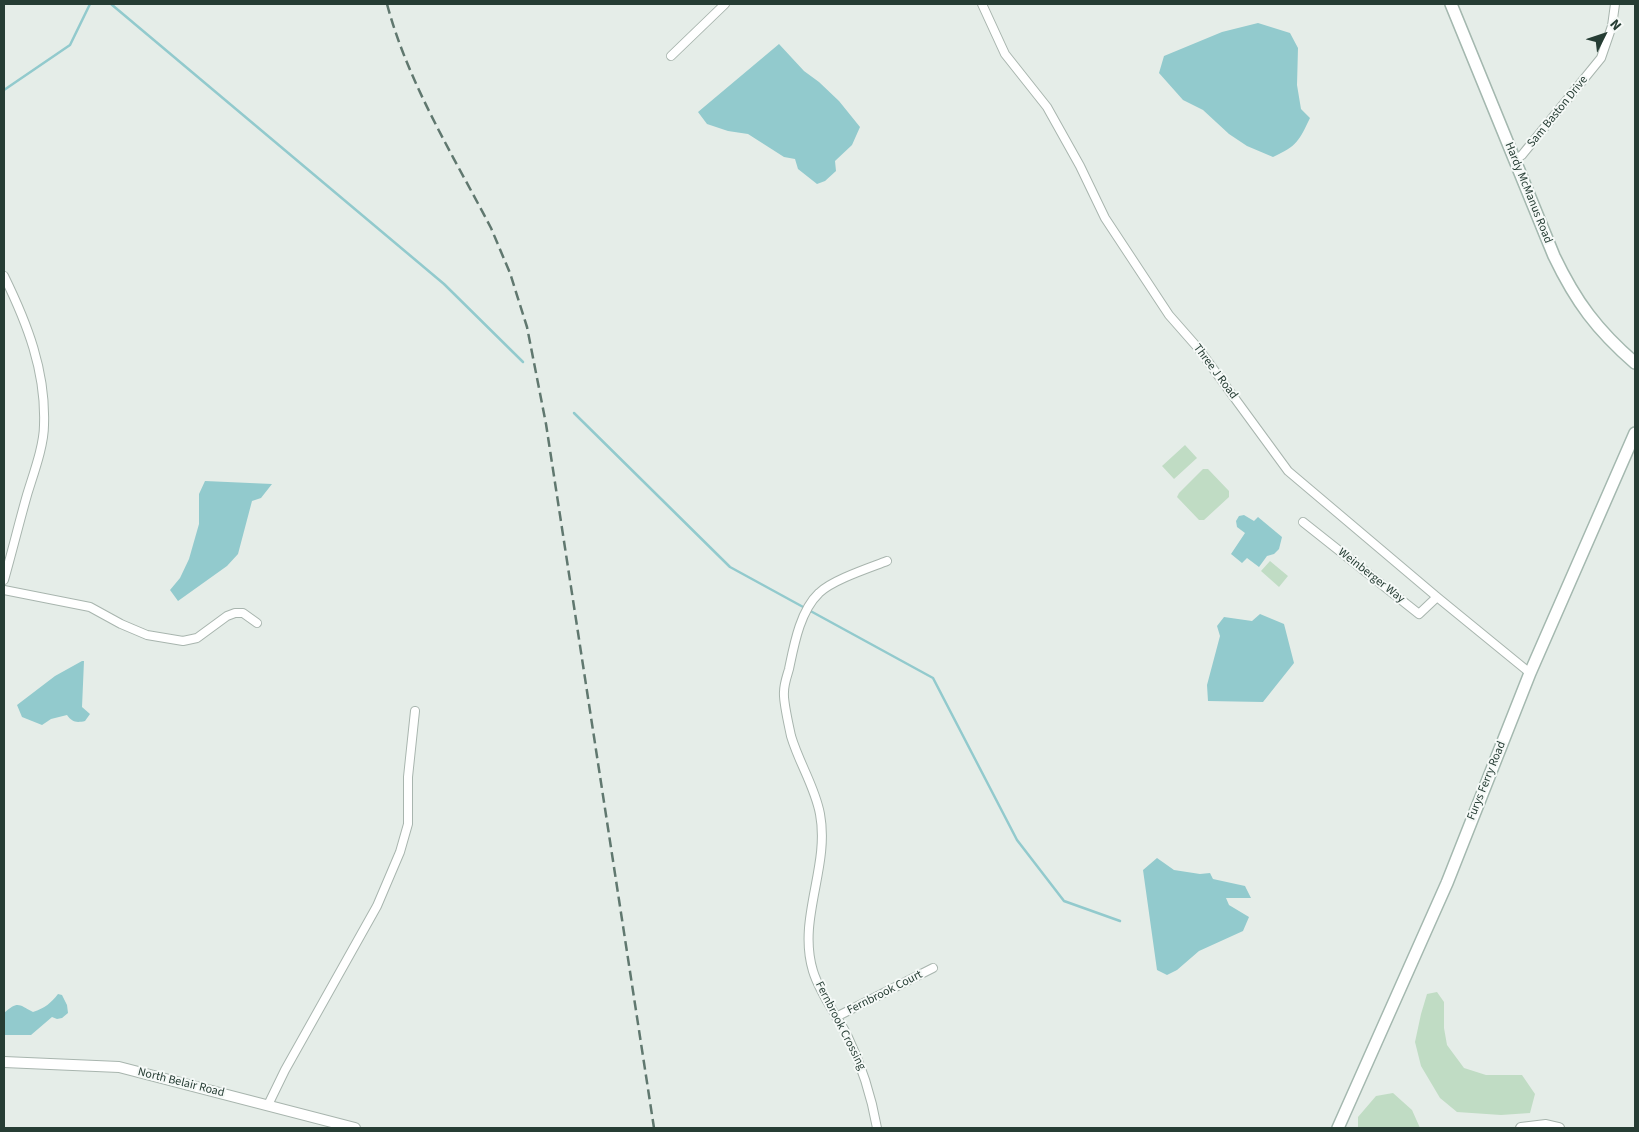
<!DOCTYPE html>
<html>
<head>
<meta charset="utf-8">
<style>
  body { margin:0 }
  #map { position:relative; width:1639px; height:1132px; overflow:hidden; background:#e5ede8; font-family:"Source Sans 3",sans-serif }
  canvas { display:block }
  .frame { position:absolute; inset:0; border:5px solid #263d34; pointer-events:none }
  .north { position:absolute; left:1579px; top:10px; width:50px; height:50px; -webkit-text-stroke:4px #f5f9f7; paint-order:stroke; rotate:49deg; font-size:14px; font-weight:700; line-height:20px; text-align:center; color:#263d34 }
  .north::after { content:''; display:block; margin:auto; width:18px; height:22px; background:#263d34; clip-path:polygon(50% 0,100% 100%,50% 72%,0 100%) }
</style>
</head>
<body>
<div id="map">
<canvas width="1639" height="1132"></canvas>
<div class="frame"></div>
<div class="north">N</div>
</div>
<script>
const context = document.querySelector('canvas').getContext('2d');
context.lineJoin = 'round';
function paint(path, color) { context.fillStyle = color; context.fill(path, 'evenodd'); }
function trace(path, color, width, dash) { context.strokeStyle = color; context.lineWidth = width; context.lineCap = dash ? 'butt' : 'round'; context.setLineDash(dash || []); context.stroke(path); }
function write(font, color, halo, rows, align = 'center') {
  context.font = font + ' "Source Sans 3",sans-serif'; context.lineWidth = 4; context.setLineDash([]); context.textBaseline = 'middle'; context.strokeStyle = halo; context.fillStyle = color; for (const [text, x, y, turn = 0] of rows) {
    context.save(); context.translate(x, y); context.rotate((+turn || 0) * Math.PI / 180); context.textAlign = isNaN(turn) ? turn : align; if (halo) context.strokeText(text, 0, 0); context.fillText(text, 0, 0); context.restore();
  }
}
paint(new Path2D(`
  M 1185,445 L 1197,458 L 1174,479 L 1162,466 Z
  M 1203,469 L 1208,469 L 1229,491 L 1229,497 L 1204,520 L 1199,520 L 1177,497 L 1179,493 Z
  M 1270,561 L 1288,576 L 1279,587 L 1261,571 Z
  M 1437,992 L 1444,1002 L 1444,1028 L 1447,1045 L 1464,1068 L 1486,1075 L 1522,1075 L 1535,1094 L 1530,1113 L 1501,1115 L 1457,1112 L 1440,1098 L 1421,1066 L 1415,1042 L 1421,1014 L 1427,994 Z
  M 1393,1093 L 1412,1110 L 1420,1128 L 1358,1128 L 1358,1117 L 1376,1096 Z`), '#c0dcc4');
paint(new Path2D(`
  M 1258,23 L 1290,33 L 1298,48 L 1297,85 L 1301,109 L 1310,118 C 1299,141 1297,146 1273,157 L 1247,146 L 1229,134 L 1203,110 L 1183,100 L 1159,73 L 1164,56 L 1222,32 Z
  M 779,44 L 804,71 L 819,82 L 839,101 L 860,127 L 852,145 L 835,161 L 836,171 L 825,181 L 817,184 L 798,169 L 795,159 L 784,157 L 748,134 L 728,131 L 707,124 L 698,112 Z
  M 205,481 L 272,484 L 261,498 L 252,501 L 238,554 L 227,566 L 178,601 L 170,590 L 180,578 L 189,559 L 199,524 L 199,494 Z
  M 1244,515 L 1254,521 L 1258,517 L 1282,537 L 1279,549 L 1274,554 L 1267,556 L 1259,567 L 1247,558 L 1242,563 L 1231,554 L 1245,533 L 1237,527 L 1236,521 L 1239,516 Z
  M 1260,614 L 1284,624 L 1294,663 L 1263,702 L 1208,701 L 1207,685 L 1220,636 L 1217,626 L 1224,617 L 1252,621 Z
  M 82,661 L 84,661 L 82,707 L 90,714 L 85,721 C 76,723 72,722 67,715 L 51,719 L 42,725 L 22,717 L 17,705 L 55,676 Z
  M 1157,858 L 1174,870 L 1200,874 L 1210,873 L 1213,879 L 1245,886 L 1251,898 L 1226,898 L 1229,905 L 1249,917 L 1243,931 L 1199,951 L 1177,970 L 1167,975 L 1157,970 L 1143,870 Z
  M 58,994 L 62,995 L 67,1005 L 68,1013 L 62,1018 L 57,1019 L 52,1017 L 31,1035 L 4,1035 L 4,1013 C 18,1001 18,1004 33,1012 C 45,1008 51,1003 58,994 Z`), '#92cacd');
trace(new Path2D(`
  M 111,4 L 444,284 L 523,362
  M 4,90 L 70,45 L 90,4
  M 574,413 L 730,567 L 933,678 L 1017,840 L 1064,901 L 1120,921`), '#92cacd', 2.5);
const minor = new Path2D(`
  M 982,4 L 1005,54 L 1047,107 L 1080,166 L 1105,218 L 1169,315 L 1198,348 L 1288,471 L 1437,597 L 1530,673
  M 671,56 L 725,4
  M 1515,160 L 1522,155 L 1601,58 L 1612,26 L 1615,4
  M 4,276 C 27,323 46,371 44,425 C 44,446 33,475 27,495 C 19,523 12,552 4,580
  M 1303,522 L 1419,614 L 1437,597
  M 4,590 L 90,607 L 121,624 L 147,635 L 183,641 L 197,638 L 227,616 L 235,613 L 243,613 L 257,623
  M 836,1017 L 933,968
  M 268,1105 L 285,1070 L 377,906 L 400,852 L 408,824 L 408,777 L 415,711
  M 877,1128 C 871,1094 862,1066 847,1035 C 836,1014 820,994 813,971 C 797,919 830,867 820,814 C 815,787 799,763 791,736 C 789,726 783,701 784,692 C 784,684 787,676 789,669 C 794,645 800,611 819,593 C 832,580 869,568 887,561`);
const tertiary = new Path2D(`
  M 4,1062 L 119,1067 L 355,1128
  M 1521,1128 L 1546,1125 L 1559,1128`);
const secondary = new Path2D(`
  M 1451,4 L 1554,256 C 1576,302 1597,330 1635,363
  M 1338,1128 L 1447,883 L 1530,673 L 1635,433`);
trace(minor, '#a8b5ae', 10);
trace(tertiary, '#a8b5ae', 12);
trace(secondary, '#a4b8af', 14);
trace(minor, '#fff', 8);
trace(tertiary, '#fff', 10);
trace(secondary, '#fff', 11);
trace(new Path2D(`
  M 387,4 C 408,83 453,155 491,228 L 510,273 L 527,327 L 546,424 L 654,1128`), '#60786f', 2.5, [10, 5]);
write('12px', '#263d34', '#f5f9f7', [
  ["Sam Baston Drive",1558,112,-51],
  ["Hardy McManus Road",1528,193,68],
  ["Three J Road",1215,372,53],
  ["Weinberger Way",1371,576,38],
  ["Furys Ferry Road",1487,781,-68],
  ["Fernbrook Court",885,993,-27],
  ["Fernbrook Crossing",840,1026,63],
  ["North Belair Road",181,1083,14]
]);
</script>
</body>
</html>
